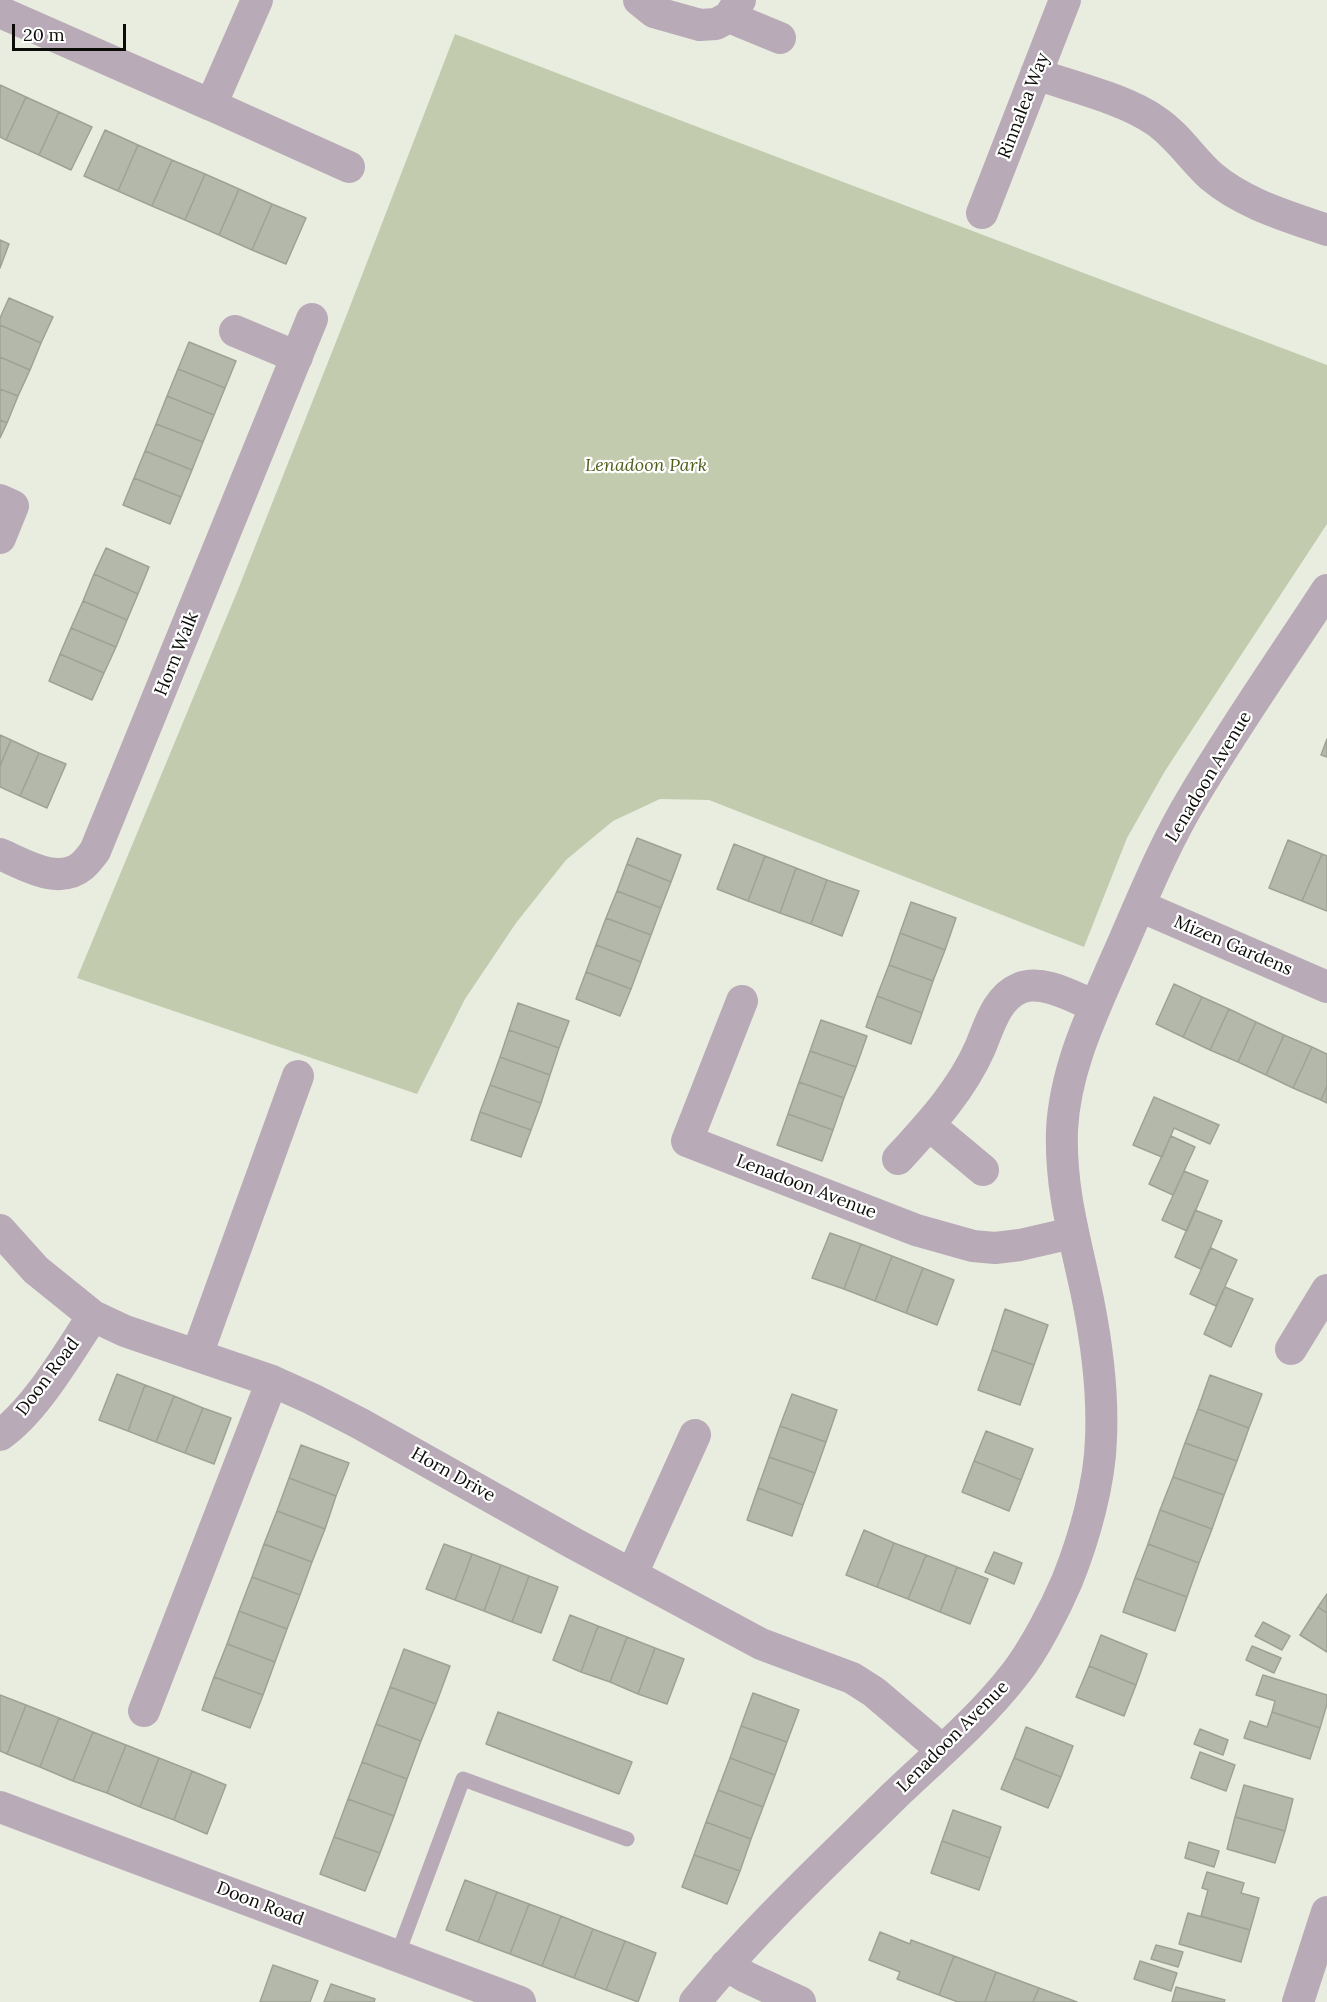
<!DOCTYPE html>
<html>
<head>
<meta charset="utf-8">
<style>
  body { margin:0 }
  #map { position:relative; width:1327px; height:2002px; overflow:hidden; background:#e9eddf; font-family:Lora,serif }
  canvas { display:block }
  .scale { position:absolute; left:12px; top:24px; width:114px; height:27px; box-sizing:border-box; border:3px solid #0b0c07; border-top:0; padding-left:8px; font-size:18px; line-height:21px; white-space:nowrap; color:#0b0c07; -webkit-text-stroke:4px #fff; paint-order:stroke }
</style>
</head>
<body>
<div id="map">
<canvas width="1327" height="2002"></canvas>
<div class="scale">20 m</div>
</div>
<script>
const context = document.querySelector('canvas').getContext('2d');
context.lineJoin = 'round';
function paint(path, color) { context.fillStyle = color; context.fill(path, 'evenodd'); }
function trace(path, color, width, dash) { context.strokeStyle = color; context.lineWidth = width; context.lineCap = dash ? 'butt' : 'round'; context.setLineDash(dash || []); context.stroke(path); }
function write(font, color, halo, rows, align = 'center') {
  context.font = font + ' Lora,serif'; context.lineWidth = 4.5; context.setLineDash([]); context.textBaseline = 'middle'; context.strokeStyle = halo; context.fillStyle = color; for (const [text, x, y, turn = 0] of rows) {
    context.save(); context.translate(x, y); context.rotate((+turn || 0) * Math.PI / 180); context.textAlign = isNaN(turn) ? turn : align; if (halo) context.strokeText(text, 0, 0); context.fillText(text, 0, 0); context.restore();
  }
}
paint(new Path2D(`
  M 455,34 L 711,132 L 1327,365 L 1327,524 L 1165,771 L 1127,838 L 1084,947 L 709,800 L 660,799 L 613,821 L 566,860 L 516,923 L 465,999 L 417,1094 L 77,978 L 237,592 L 347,314 Z`), '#c3cbae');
const building = new Path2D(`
  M 0,85 L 26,97 L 6,140 L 0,137 Z
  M 26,97 L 59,112 L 39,155 L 6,140 Z
  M 59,112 L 92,127 L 71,170 L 39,155 Z
  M 105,130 L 138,145 L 118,191 L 84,176 Z
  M 138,145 L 172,160 L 152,206 L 118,191 Z
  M 172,160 L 205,174 L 185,220 L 152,206 Z
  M 205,174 L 239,189 L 219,235 L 185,220 Z
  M 239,189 L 272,204 L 252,250 L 219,235 Z
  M 272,204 L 306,218 L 286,264 L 252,250 Z
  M 0,240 L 9,244 L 0,268 Z
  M 9,298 L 53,317 L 41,343 L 0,325 L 0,318 Z
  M 0,325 L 41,343 L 30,370 L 0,357 Z
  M 189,342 L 236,361 L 225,388 L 178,369 Z
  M 0,357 L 30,370 L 18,396 L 0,389 Z
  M 178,369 L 225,388 L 214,415 L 167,396 Z
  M 0,389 L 18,396 L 7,423 L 0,420 Z
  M 167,396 L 214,415 L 203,442 L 156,424 Z
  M 0,420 L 7,423 L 0,438 Z
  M 156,424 L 203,442 L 192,470 L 145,451 Z
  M 145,451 L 192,470 L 181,497 L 134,478 Z
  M 134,478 L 181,497 L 170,524 L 123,505 Z
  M 106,548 L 149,567 L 138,594 L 94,574 Z
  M 94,574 L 138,594 L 127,620 L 83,601 Z
  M 83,601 L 127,620 L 116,647 L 71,628 Z
  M 71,628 L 116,647 L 104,673 L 60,654 Z
  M 60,654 L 104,673 L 92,700 L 49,681 Z
  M 0,735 L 11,740 L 0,766 Z
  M 1327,739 L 1327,757 L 1321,755 Z
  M 11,740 L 39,753 L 20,796 L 0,787 L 0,766 Z
  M 39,753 L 66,764 L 47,808 L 20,796 Z
  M 637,838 L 681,855 L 671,882 L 627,864 Z
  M 1288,840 L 1322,854 L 1302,901 L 1269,888 Z
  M 734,844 L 765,856 L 748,901 L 717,889 Z
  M 1322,854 L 1327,856 L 1327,911 L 1302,901 Z
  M 765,856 L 796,868 L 780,913 L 748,901 Z
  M 627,864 L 671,882 L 661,908 L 617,891 Z
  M 796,868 L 827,880 L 811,924 L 780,913 Z
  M 827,880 L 859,891 L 842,936 L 811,924 Z
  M 617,891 L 661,908 L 651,935 L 606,918 Z
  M 911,902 L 956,918 L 945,950 L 900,933 Z
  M 606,918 L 651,935 L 641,962 L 596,945 Z
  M 900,933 L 945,950 L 933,981 L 889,965 Z
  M 596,945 L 641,962 L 631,989 L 586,972 Z
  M 889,965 L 933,981 L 922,1013 L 877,996 Z
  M 586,972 L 631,989 L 620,1016 L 576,999 Z
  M 1174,984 L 1202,997 L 1183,1037 L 1156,1024 Z
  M 877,996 L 922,1013 L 911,1044 L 866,1027 Z
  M 1202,997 L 1229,1009 L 1210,1050 L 1183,1037 Z
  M 518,1003 L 569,1021 L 559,1048 L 509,1030 Z
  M 1229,1009 L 1256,1022 L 1238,1062 L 1210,1050 Z
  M 821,1020 L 867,1036 L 856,1067 L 810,1051 Z
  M 1256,1022 L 1284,1035 L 1266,1075 L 1238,1062 Z
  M 509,1030 L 559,1048 L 550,1075 L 500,1057 Z
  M 1284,1035 L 1312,1047 L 1293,1088 L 1266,1075 Z
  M 1312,1047 L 1327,1054 L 1327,1086 L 1321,1100 L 1293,1088 Z
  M 810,1051 L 856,1067 L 844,1098 L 799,1082 Z
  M 500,1057 L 550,1075 L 541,1103 L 490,1085 Z
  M 799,1082 L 844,1098 L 833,1130 L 788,1114 Z
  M 490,1085 L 541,1103 L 531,1130 L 480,1112 Z
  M 1327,1086 L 1327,1103 L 1321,1100 Z
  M 1154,1097 L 1219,1125 L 1210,1144 L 1174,1128 L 1162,1157 L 1133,1145 Z
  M 480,1112 L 531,1130 L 521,1157 L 471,1140 Z
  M 788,1114 L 833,1130 L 822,1161 L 777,1145 Z
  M 1171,1136 L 1195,1147 L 1173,1195 L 1149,1184 Z
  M 1184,1171 L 1208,1181 L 1187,1231 L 1162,1220 Z
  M 1195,1210 L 1222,1221 L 1201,1269 L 1175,1257 Z
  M 830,1233 L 861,1244 L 844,1289 L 812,1278 Z
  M 861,1244 L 892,1256 L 875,1301 L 844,1289 Z
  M 1211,1248 L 1237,1260 L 1216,1306 L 1190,1294 Z
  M 892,1256 L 923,1268 L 906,1313 L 875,1301 Z
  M 923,1268 L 954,1280 L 937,1325 L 906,1313 Z
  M 1225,1287 L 1253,1299 L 1231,1347 L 1204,1334 Z
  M 1005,1309 L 1048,1325 L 1034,1365 L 992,1350 Z
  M 992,1350 L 1034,1365 L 1020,1405 L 978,1390 Z
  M 117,1374 L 145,1385 L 128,1431 L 99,1420 Z
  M 1210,1375 L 1262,1394 L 1249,1428 L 1198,1409 Z
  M 145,1385 L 174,1396 L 156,1442 L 128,1431 Z
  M 792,1394 L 837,1410 L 826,1442 L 780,1426 Z
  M 174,1396 L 203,1408 L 185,1453 L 156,1442 Z
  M 203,1408 L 231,1418 L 214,1464 L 185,1453 Z
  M 1198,1409 L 1249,1428 L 1237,1461 L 1185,1443 Z
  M 780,1426 L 826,1442 L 815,1473 L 769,1457 Z
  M 986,1431 L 1033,1449 L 1021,1480 L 974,1461 Z
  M 1185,1443 L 1237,1461 L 1224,1495 L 1173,1477 Z
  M 301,1445 L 349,1463 L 336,1496 L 289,1478 Z
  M 769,1457 L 815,1473 L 803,1505 L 758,1488 Z
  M 974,1461 L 1021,1480 L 1009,1511 L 962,1492 Z
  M 1173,1477 L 1224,1495 L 1212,1529 L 1160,1510 Z
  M 289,1478 L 336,1496 L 325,1529 L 277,1511 Z
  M 758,1488 L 803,1505 L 792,1536 L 747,1520 Z
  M 1160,1510 L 1212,1529 L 1199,1563 L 1148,1544 Z
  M 277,1511 L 325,1529 L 312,1562 L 264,1544 Z
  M 864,1530 L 894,1543 L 877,1587 L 846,1575 Z
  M 894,1543 L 926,1555 L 908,1599 L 877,1587 Z
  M 264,1544 L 312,1562 L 300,1595 L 252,1577 Z
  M 444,1544 L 472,1554 L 455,1600 L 426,1589 Z
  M 1148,1544 L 1199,1563 L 1187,1597 L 1135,1578 Z
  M 994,1552 L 1022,1563 L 1014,1584 L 985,1572 Z
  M 472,1554 L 501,1565 L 484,1611 L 455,1600 Z
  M 926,1555 L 957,1567 L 940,1612 L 908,1599 Z
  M 501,1565 L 529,1576 L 512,1622 L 484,1611 Z
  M 957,1567 L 988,1579 L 970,1624 L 940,1612 Z
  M 529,1576 L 558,1587 L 541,1633 L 512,1622 Z
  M 252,1577 L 300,1595 L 287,1629 L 239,1611 Z
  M 1135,1578 L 1187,1597 L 1175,1631 L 1123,1612 Z
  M 1327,1594 L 1327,1613 L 1318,1607 Z
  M 1318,1607 L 1327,1613 L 1327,1652 L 1300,1635 Z
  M 239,1611 L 287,1629 L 275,1662 L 227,1644 Z
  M 570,1615 L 598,1626 L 581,1672 L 553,1660 Z
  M 1263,1622 L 1290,1636 L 1282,1650 L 1255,1636 Z
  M 598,1626 L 627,1637 L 610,1682 L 581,1672 Z
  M 1101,1635 L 1147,1654 L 1136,1685 L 1089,1666 Z
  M 627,1637 L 655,1648 L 638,1694 L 610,1682 Z
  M 227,1644 L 275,1662 L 263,1695 L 214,1677 Z
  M 1252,1646 L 1281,1658 L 1274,1673 L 1246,1660 Z
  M 655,1648 L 684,1659 L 667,1704 L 638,1694 Z
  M 404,1649 L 450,1666 L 436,1704 L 390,1687 Z
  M 1089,1666 L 1136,1685 L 1124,1716 L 1076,1697 Z
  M 1263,1675 L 1327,1695 L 1327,1704 L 1320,1728 L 1272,1712 L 1275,1701 L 1256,1695 Z
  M 214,1677 L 263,1695 L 250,1728 L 202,1710 Z
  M 390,1687 L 436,1704 L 421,1741 L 376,1724 Z
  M 753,1693 L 799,1710 L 787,1742 L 741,1726 Z
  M 0,1695 L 26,1705 L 7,1754 L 0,1751 Z
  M 26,1705 L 59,1718 L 40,1767 L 7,1754 Z
  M 498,1712 L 632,1762 L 619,1794 L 486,1744 Z
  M 1272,1712 L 1320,1728 L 1310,1759 L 1244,1738 L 1250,1721 L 1267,1727 Z
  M 59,1718 L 93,1732 L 73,1781 L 40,1767 Z
  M 376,1724 L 421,1741 L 407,1779 L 362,1762 Z
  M 741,1726 L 787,1742 L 775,1775 L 730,1758 Z
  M 1026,1727 L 1073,1746 L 1061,1777 L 1014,1758 Z
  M 1200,1729 L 1228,1740 L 1223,1755 L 1194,1744 Z
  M 93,1732 L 126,1745 L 107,1793 L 73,1781 Z
  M 126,1745 L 159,1758 L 140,1807 L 107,1793 Z
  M 1200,1752 L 1235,1765 L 1226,1791 L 1191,1778 Z
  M 159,1758 L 192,1771 L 174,1820 L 140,1807 Z
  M 730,1758 L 775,1775 L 763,1807 L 718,1790 Z
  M 1014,1758 L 1061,1777 L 1048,1808 L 1001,1789 Z
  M 362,1762 L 407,1779 L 394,1816 L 348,1799 Z
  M 192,1771 L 226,1785 L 207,1834 L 174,1820 Z
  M 1244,1785 L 1293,1799 L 1285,1831 L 1235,1817 Z
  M 718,1790 L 763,1807 L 751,1839 L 706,1822 Z
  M 348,1799 L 394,1816 L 380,1853 L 334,1837 Z
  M 953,1810 L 1001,1827 L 990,1858 L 942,1841 Z
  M 1235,1817 L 1285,1831 L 1275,1863 L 1227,1849 Z
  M 706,1822 L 751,1839 L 740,1871 L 694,1855 Z
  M 334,1837 L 380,1853 L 365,1891 L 320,1874 Z
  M 942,1841 L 990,1858 L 979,1890 L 931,1873 Z
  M 1189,1842 L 1219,1851 L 1214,1867 L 1185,1858 Z
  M 694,1855 L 740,1871 L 727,1904 L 682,1887 Z
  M 1207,1872 L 1244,1883 L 1241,1893 L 1259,1898 L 1250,1930 L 1201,1916 L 1208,1890 L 1202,1888 Z
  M 465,1880 L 497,1892 L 478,1942 L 446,1930 Z
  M 497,1892 L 529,1904 L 510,1954 L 478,1942 Z
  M 529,1904 L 561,1916 L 542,1966 L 510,1954 Z
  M 1188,1913 L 1250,1930 L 1241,1962 L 1179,1944 Z
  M 561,1916 L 593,1929 L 574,1978 L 542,1966 Z
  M 593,1929 L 625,1941 L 606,1990 L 574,1978 Z
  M 880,1932 L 910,1944 L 911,1940 L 954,1956 L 939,1995 L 897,1979 L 900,1972 L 869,1960 Z
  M 625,1941 L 656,1953 L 638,2002 L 606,1990 Z
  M 1156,1945 L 1183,1952 L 1178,1967 L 1151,1959 Z
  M 954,1956 L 996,1972 L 985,2002 L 958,2002 L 939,1995 Z
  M 1140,1961 L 1177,1973 L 1171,1991 L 1134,1979 Z
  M 273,1965 L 318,1981 L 310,2002 L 260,2002 Z
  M 996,1972 L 1039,1988 L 1033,2002 L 985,2002 Z
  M 331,1984 L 375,1999 L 374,2002 L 324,2002 Z
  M 1176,1987 L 1225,2000 L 1224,2002 L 1172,2002 Z
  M 1039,1988 L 1077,2002 L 1033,2002 Z`);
paint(building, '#b4b8aa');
trace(building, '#9ea295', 1.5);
trace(new Path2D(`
  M 397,1956 L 463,1779 L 627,1839`), '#b9aab8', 15);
trace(new Path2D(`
  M 257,0 L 211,105 L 349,167
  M 639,0 L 654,12 L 700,25 L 716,24 L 729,17 L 740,0
  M 0,12 L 211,105
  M 729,17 L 780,38
  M 1036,74 C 1073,87 1125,99 1156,121 C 1178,136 1192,159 1211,176 C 1244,204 1287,216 1327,230
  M 982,213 L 1065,0
  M 235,331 L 297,357
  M 0,500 L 13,506 L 0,538
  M 0,854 C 24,864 58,886 82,866 C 87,862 91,856 95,851 L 312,319
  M 1140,906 L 1327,987
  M 742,1001 L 687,1141 L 916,1230 L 973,1246 L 995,1248 L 1020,1245 L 1072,1233
  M 929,1125 L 983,1170
  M 898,1159 C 929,1125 961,1091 980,1048 C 989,1027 996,998 1020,988 C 1043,979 1073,997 1095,1006
  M 0,1230 L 36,1270 L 93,1316 L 125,1331 L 272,1381 L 312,1399 L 359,1423 L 573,1543 L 761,1644 L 852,1678 L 874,1692 L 942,1750
  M 1291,1349 L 1327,1290
  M 197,1355 L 298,1076
  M 0,1435 C 36,1410 68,1353 93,1316
  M 632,1574 L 695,1435
  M 144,1711 L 272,1381
  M 0,1807 L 520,2002
  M 726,1965 L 746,1977 L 800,2002
  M 695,2002 C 756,1928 826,1863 894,1796 C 935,1757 980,1719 1015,1674 C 1034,1650 1055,1609 1067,1581 C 1084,1539 1100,1483 1101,1438 C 1103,1392 1097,1345 1088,1300 C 1076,1241 1060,1192 1062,1130 C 1065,1069 1092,1014 1116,959 C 1140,905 1162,848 1193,797 C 1235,726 1282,659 1327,590
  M 1298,2002 L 1327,1912`), '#b9aab8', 32);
write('18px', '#0b0c07', '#fff', [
  ["Rinnalea Way",1024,106,-69],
  ["Horn Walk",177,654,-68],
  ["Lenadoon Avenue",1209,777,-59],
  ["Mizen Gardens",1233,946,23],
  ["Lenadoon Avenue",806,1187,21],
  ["Doon Road",48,1377,-53],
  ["Horn Drive",453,1475,29],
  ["Lenadoon Avenue",953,1737,-45],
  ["Doon Road",260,1904,21]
]);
write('italic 18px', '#4f5d1b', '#fff', [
  ["Lenadoon Park",646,466]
]);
</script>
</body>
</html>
